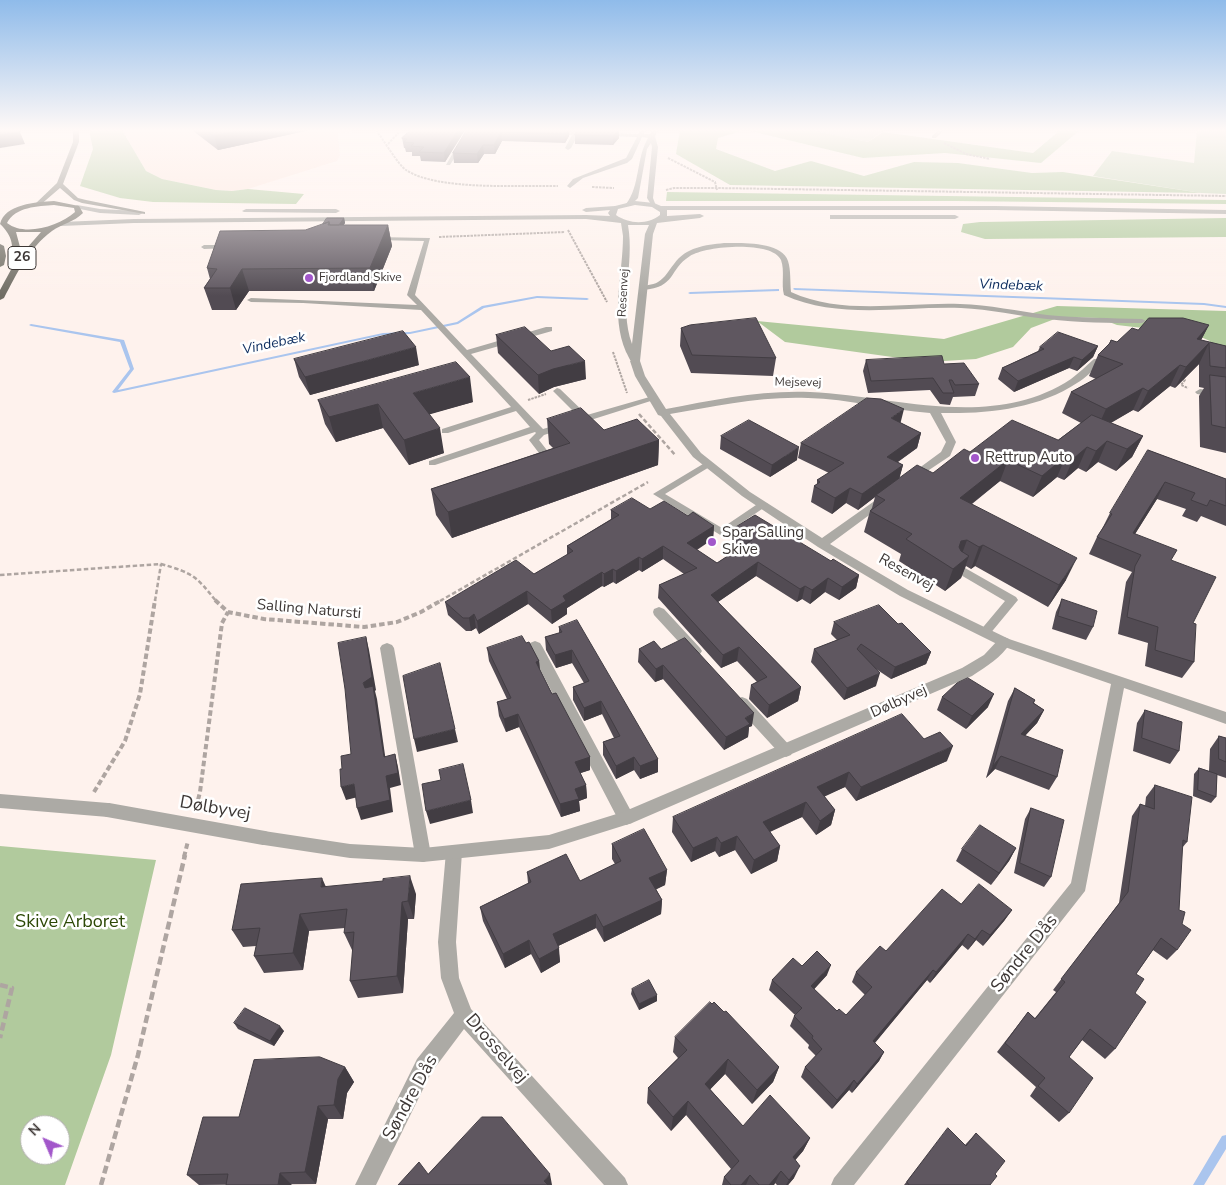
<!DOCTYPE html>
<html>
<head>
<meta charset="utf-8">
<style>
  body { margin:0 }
  #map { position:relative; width:1226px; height:1185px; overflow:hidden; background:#fef2ed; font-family:"Nunito Sans",sans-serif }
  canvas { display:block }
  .north { position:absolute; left:20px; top:1115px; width:50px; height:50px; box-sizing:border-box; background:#fff; border:1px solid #b1afae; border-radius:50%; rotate:315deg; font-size:14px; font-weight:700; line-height:20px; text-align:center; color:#3d3735 }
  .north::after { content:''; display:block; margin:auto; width:18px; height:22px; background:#a257ca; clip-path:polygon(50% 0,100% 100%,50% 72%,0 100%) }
</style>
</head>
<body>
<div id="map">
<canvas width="1226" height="1185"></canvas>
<div class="north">N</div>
</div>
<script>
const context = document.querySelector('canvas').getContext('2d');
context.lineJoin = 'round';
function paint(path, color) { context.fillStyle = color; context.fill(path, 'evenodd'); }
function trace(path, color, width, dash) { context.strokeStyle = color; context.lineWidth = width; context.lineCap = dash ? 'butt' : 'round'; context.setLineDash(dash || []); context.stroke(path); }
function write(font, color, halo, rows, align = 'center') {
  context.font = font + ' "Nunito Sans",sans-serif'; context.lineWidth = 5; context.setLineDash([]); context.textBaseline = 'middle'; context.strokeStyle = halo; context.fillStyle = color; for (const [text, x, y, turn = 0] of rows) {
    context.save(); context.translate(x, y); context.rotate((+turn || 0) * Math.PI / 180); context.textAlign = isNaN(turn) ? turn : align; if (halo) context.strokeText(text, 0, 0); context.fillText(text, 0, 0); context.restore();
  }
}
paint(new Path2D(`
  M 122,130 L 352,130 L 354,132 L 338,133 L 340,156 L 337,161 L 248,189 L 232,191 L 216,190 L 162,179 L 146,171 Z`), '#fde6dd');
paint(new Path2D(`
  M 811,130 L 885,130 L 868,142 Z
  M 1197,130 L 1226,130 L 1226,194 L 1201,193 L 1093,176 L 1112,151 L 1194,163 Z`), '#c5d6b7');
paint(new Path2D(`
  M 89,130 L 122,130 L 146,171 L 162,179 L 216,190 L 232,191 L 248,189 L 304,194 L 296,204 L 153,202 L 120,198 L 80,186 L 93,149 Z
  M 680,130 L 745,130 L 718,138 L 716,149 L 775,171 L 811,161 L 864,176 L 914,162 L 958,163 L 1032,173 L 1063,172 L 1201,193 L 730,185 L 676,154 Z
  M 746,130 L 811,130 L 868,142 L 883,132 L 1033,153 L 1058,132 L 1050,130 L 1080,130 L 1041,163 L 945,153 L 863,158 Z
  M 667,192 L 1226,200 L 1226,204 L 956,201 L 666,201 Z
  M 1226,218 L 1226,237 L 985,239 L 961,232 L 963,224 L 980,222 Z
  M 1057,306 L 1226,311 L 1226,357 L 1202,354 L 1210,341 L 1194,334 L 1117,325 L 1099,318 L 1060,317 L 1031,328 L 1013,347 L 976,359 L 928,362 L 785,342 L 757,321 L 944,339 Z
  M 0,846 L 156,860 L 111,1055 L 65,1185 L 0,1185 ZM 30,1125 L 60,1125 L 60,1155 L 30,1155 Z`), '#b1ca9d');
paint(new Path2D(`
  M 794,288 L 1204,303 L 1226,306 L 1226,308 L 1204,305 L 795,290 L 793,289 Z
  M 778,289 L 779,289 L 779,291 L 690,294 L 688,293 L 690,292 Z
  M 537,296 L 587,298 L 589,299 L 587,300 L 537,298 L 484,308 L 458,324 L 410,334 L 383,335 L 114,393 L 112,392 L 130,369 L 120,342 L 31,326 L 29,325 L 31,324 L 124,340 L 134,369 L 118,390 L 383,333 L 410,332 L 457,322 L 482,306 Z
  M 1226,1135 L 1226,1149 L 1204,1185 L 1193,1185 L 1222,1136 Z`), '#aac5ee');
trace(new Path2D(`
  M 376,130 C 383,139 399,166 406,170 C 438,191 519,185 558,186
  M 944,143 L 966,154 L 990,159
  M 388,144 L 401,130
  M 668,158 L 715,182 L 717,190
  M 592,187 L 614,188
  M 666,190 L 674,188 L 716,188 L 1226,196
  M 568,230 L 607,302
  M 439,237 L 565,232
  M 613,352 L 627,393
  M 1182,378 L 1185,380 L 1181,385 L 1188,388
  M 528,400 L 546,394`), '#aea5a1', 2, [2.5, 1]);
trace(new Path2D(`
  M 639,414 L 676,456
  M 0,575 L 161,564 C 193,573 196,576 216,601
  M 155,601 L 161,564
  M 440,601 L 648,482`), '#aea5a1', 2.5, [4.5, 2.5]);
trace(new Path2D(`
  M 215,600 L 228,612 L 264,619 L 364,627 L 397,622 L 421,612 L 442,600
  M 94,792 L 125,741 L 140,694 L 155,600
  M 196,808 L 200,792 L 222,623 L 228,612
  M 184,857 L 188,841`), '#aea5a1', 4, [5.5, 3]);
trace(new Path2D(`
  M 0,985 L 12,988 L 0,1038
  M 101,1185 L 138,1055 L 185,855`), '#aea5a1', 4.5, [8, 4]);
paint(new Path2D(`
  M 938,130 L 944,130 L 936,138 L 932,138 L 932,136 Z
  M 375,237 L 430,238 L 415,295 L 467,350 L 546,327 L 552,327 L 552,331 L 471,354 L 543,429 L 563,423 L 566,424 L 566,428 L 544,435 L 539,440 L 553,458 L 542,463 L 537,460 L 542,457 L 529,440 L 536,433 L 535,432 L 435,465 L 429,465 L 429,461 L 530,427 L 516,411 L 448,433 L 442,433 L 442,429 L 511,407 L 421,310 L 303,303 L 251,302 L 247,300 L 251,298 L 417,305 L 407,295 L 424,241 L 373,240 L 373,238 Z
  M 724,243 C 740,243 782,241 788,261 C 791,270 790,282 791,292 C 843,316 904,302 960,304 C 989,305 1018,311 1047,315 C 1078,318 1110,318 1142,319 L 1146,321 L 1142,323 C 1110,323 1079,323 1047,319 C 1018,316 990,309 961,308 C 902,306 839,320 784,295 C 781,284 785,271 781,260 C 772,240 705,246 690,256 C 668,270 677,287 643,290 L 639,288 C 645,284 652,286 658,282 C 665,278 669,270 674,264 C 686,247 705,245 724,243 Z
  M 228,245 L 231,247 L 230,248 L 204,249 L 201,247 L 204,245 Z
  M 557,388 L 560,389 L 587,415 L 653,396 L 657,399 L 578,424 L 573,421 L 580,418 L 553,391 Z
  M 708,461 L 713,464 L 711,466 L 665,494 L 722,528 L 759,503 L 767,503 L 768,505 L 722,536 L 653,494 Z
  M 958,564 L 1016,597 L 1018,600 L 989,635 L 981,635 L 979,632 L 1005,601 L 954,571 L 953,568 L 954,565 Z`), '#acaaa5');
paint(new Path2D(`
  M 466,130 L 472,130 L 450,165 L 446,165 Z
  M 552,130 L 638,134 L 640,130 L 646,130 L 644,134 L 650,134 L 652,130 L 658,130 L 655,136 L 658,147 L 653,198 L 656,206 L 652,206 L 647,198 L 652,147 L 651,143 L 647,149 L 638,198 L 631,205 L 626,204 C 640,187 636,158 648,138 L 642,137 L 632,159 L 627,163 L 583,178 L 570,188 L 567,186 L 573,179 L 626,158 L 637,137 L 578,135 L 571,148 L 568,150 L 565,148 L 572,135 L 550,133 Z
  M 635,358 L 640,361 L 645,376 L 666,409 C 713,400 761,390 810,392 C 895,396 992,431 1071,379 C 1079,373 1086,366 1094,359 L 1100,359 L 1100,363 C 1093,370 1086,378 1077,383 C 1038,409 986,414 941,413 L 956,442 L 950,456 L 911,482 L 907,481 L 906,479 L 907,477 L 941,452 L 946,442 L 930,413 C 889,410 849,399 808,398 C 761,396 716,406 670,414 L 701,453 L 750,492 L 822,538 L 883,495 L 891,495 L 893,497 L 891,499 L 830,544 L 908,590 L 1009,639 L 1226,712 L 1226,724 L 1124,688 L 1085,891 L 854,1185 L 831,1185 L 834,1178 L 1071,883 L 1111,684 L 999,645 L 900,596 L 818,547 L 742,496 L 693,457 L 661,416 L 658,415 L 635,376 L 630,361 Z
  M 1200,389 L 1226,392 L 1226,398 L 1197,394 L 1195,392 Z
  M 659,607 L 664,609 L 700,648 L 702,651 L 700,654 L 690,654 L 654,615 L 653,612 L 654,609 Z
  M 535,641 L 540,643 L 542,646 L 632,813 L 634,818 L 632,823 L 626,825 L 620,823 L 528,646 L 530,643 Z
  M 387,643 L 392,645 L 394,648 L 431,855 L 429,860 L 423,862 L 417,860 L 415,855 L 380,648 L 382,645 Z
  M 742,697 L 747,699 L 791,747 L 793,751 L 791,755 L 786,757 L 781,755 L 737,707 L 735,703 L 737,699 Z
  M 454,845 L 460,847 L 462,852 L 456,942 L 459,978 L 471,1009 L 625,1178 L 628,1185 L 604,1185 L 464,1029 L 431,1073 L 376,1185 L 355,1185 L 417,1059 L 454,1013 L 441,978 L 438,942 L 446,852 L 448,847 Z`), '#acaaa5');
paint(new Path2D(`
  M 635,201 L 654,203 L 661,206 L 995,206 L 1226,210 L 1226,214 L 995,210 L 667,210 L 667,216 L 700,214 L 704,216 L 700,218 L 657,223 L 653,234 L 640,361 L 635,364 C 630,362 629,357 626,352 C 610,314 623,275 623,236 L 621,223 L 586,219 L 134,223 L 61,226 L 57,224 L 61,222 L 134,219 L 586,215 L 610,216 L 608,213 L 610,210 L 586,212 L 582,210 L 586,208 L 615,206 ZM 635,205 L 652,207 L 660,212 L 660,215 C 647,225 629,224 616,215 L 618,209 ZM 628,225 L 649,225 L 645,234 L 632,344 C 618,305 635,265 628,225 Z
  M 77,205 L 100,209 L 139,211 L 143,213 L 139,215 L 100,213 L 75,208 L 75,206 Z
  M 246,209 L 336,209 L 340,211 L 336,213 L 244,212 L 242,211 Z
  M 830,215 L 955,215 L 959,217 L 955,219 L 830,219 Z
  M 1004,637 L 1009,639 L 1011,642 C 1001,658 987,666 972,676 L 632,823 L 549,849 L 423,862 L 350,858 L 264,845 L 258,843 L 256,838 L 258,833 L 264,831 L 350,844 L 423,848 L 549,835 L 623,812 L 962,668 L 984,655 L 999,639 Z
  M 0,794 L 108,803 L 114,805 L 116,810 L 114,815 L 108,817 L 0,808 Z`), '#acaaa5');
paint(new Path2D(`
  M 73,130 L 79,130 L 79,142 L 63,184 L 78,198 L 86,200 L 145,212 L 145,214 L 82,203 L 74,200 L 60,188 L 39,206 L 35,206 L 35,204 L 57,183 L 73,142 Z`), '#89877f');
paint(new Path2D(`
  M 54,201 L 79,206 L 83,213 C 74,222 62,224 52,231 C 29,248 17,273 4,298 L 0,300 L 0,290 L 13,266 L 8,264 C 16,248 12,235 0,224 C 5,204 36,202 54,201 ZM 54,205 L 74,208 L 75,212 C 59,226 25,237 7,223 C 15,207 38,206 54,205 ZM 16,232 L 41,232 L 19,257 L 20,247 Z
  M 0,244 L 4,246 L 6,256 L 4,265 L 0,267 Z`), '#706d64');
trace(new Path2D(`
  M 108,810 L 264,838`), '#acaaa5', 14);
paint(new Path2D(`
  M 192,130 L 310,130 L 218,150 Z
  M 411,130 L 465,130 L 445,162 L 421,161 L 420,156 L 412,156 L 412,152 L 406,152 L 405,148 L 404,148 L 402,138 Z
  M 467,130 L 569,130 L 569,136 L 565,143 L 502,141 L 495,154 L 484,154 L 478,163 L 454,163 L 453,153 Z
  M 577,130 L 622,130 L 619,131 L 619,138 L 613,145 L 575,144 L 575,135 Z
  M 344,218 L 345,223 L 343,225 L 388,225 L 392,246 L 374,291 L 249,291 L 236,310 L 212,310 L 204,288 L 210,279 L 207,268 Z
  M 1209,325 L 1201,340 L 1226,346 L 1226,453 L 1200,447 L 1199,396 L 1204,388 L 1199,387 L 1199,364 L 1175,388 L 1170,386 L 1138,412 L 1133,410 L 1111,423 L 1143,436 L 1132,457 L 1116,471 L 1098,462 L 1086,472 L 1078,468 L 1064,480 L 1057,477 L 1033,497 L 1000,481 L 972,504 L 1066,580 L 1048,607 L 975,566 L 971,569 L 966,566 L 961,578 L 945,591 L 899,561 L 901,554 L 864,532 L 870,511 L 872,508 L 875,497 L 858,510 L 846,503 L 832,514 L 811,502 L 814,486 L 817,484 L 817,480 L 829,473 L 798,458 L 801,443 L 901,423 L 921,433 L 917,448 L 898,462 L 903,465 L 899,478 L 933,473 L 970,452 L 1058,440 L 1081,423 L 1062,413 L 1071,392 L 1096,379 L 1089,376 L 1098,355 L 1108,345 L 1111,340 L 1117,342 L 1138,330 Z
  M 681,328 L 776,358 L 773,376 L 691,373 L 680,346 Z
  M 496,335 L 551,351 L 586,379 L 554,387 L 539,394 L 498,353 Z
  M 1098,346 L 1093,357 L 1077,371 L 1069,368 L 1014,392 L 998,379 L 1002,368 L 1038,351 L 1040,347 Z
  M 294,359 L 419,365 L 310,395 L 299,377 Z
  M 866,360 L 944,364 L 979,384 L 975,396 L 953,397 L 950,405 L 940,404 L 930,390 L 868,393 L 863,371 Z
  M 318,400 L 473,402 L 429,414 L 444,453 L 409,465 L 383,428 L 336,442 L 325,424 Z
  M 547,419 L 604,430 L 659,440 L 658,465 L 452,538 L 436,515 L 431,489 L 553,448 L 549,444 Z
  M 721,436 L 797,460 L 770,477 L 720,449 Z
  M 1148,450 L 1226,479 L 1226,526 L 1201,516 L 1197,522 L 1182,516 L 1186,509 L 1157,499 L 1135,534 L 1171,560 L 1193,623 L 1194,662 L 1182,678 L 1145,666 L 1148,643 L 1118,634 L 1126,582 L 1132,572 L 1089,554 L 1097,537 L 1102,529 L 1110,513 Z
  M 650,509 L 688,516 L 714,526 L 713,539 L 697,550 L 717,563 L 741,547 L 733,542 L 734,528 L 831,561 L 859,575 L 856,588 L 839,600 L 825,592 L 810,604 L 802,599 L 797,602 L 756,576 L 718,602 L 801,687 L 798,701 L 767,718 L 749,699 L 751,685 L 757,682 L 737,661 L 721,668 L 658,598 L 659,585 L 684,574 L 663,559 L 642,572 L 639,570 L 616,584 L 613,582 L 604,587 L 602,586 L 567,608 L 567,614 L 552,624 L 528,604 L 479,634 L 476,628 L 471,631 L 466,631 L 448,615 L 445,602 L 534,574 L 567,555 L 567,546 L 611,519 L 611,510 Z
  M 1062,599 L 1093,627 L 1086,640 L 1052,629 L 1056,612 Z
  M 834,622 L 898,624 L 931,652 L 926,664 L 891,679 L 876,669 L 876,686 L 844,700 L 811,662 L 814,649 L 837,640 L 831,634 Z
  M 559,627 L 658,759 L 658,772 L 640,779 L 634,770 L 616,779 L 603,755 L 603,742 L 614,738 L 602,714 L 584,721 L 573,700 L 573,687 L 584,683 L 572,663 L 556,668 L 546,650 L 545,637 L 559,633 Z
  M 526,643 L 539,661 L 540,670 L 552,694 L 590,757 L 590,770 L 580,773 L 586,785 L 587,798 L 579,801 L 580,811 L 561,817 L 519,727 L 506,732 L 499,716 L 497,702 L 507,699 L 489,661 L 487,648 Z
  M 639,649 L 661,649 L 752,726 L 749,727 L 748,737 L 724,750 L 663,679 L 655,682 L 638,662 Z
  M 1015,688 L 1035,700 L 1034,703 L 1044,710 L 1037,723 L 1025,736 L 1057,777 L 1049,790 L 995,769 L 986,778 L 1008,701 Z
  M 942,697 L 988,707 L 966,729 L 937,710 Z
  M 1145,710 L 1179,751 L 1170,764 L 1133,751 L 1137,723 Z
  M 1219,736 L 1226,738 L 1226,778 L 1217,775 L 1216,797 L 1211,803 L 1193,796 L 1194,774 L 1199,768 L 1209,771 L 1210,749 Z
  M 924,739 L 947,761 L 856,801 L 845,787 L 824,796 L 835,810 L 831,825 L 816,835 L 802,817 L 770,832 L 780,846 L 777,861 L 751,874 L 735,850 L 719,857 L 715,851 L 691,862 L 672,832 L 673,817 Z
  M 1155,785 L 1187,842 L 1182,848 L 1179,910 L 1177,950 L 1167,960 L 1153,950 L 1136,974 L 1135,993 L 1115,1049 L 1105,1059 L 1082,1040 L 1069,1057 L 1069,1113 L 1059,1122 L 1030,1096 L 1036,1087 L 997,1052 L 1028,1012 L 1035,1018 L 1056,992 L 1053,990 L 1119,903 L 1132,816 L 1140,804 L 1145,806 L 1146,797 Z
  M 1031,808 L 1051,877 L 1044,887 L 1014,873 L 1025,819 Z
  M 612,844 L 667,870 L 665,885 L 656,889 L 662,900 L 661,914 L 604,942 L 596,928 L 558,946 L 560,962 L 541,973 L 531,954 L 505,968 L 483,921 L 480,907 L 528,883 L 527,872 L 580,881 L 615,864 L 612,859 Z
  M 1016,848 L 1009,861 L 991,885 L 956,861 L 962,849 Z
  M 326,887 L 416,894 L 414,919 L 408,919 L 403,993 L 358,998 L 350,981 L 353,950 L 352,950 L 344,933 L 345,928 L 309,931 L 303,970 L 264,973 L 254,956 L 256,946 L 243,947 L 232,930 Z
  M 961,904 L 1012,910 L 1004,921 L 983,946 L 976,940 L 968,950 L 962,945 L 930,983 L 927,980 L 875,1043 L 884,1052 L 879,1061 L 852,1093 L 849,1090 L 832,1109 L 801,1077 L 805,1067 L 816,1056 L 808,1048 L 809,1045 L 790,1026 L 794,1016 L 795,1015 L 769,990 L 772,980 L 802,966 L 827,975 L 814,989 L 837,1011 L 846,1015 L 865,995 L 852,982 L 856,972 L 886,951 Z
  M 632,989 L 657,1001 L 639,1010 L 631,994 Z
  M 234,1023 L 284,1031 L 274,1046 L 238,1029 Z
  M 675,1037 L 779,1067 L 773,1082 L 752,1104 L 725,1074 L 710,1089 L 743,1126 L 810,1138 L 803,1151 L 795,1160 L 794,1178 L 788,1185 L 777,1185 L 775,1183 L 774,1185 L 722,1185 L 724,1177 L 731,1169 L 686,1115 L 671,1131 L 647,1103 L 648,1088 L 678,1058 L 673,1052 Z
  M 345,1067 L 354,1082 L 347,1093 L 343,1119 L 328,1119 L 316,1184 L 199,1185 L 187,1175 L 239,1117 Z
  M 948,1128 L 965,1145 L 976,1133 L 995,1174 L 990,1185 L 904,1185 Z`), '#524b53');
paint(new Path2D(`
  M 240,130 L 310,130 L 218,150 L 214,136 Z
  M 458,130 L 465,130 L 445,162 L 444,153 Z
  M 567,130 L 569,130 L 569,136 L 565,143 L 565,134 Z
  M 618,130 L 619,130 L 619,138 L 613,145 L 613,136 Z
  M 20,132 L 25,144 L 0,148 L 0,135 Z
  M 501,132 L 502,141 L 495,154 L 494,145 Z
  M 483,145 L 484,154 L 478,163 L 477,154 Z
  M 344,218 L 345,223 L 338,235 L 328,225 L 329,222 Z
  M 388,225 L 392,246 L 374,291 L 370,268 Z
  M 242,269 L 249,291 L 236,310 L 230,288 Z
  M 1209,325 L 1198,346 L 1197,339 Z
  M 1209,343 L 1199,364 L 1175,388 L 1186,367 Z
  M 1098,346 L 1093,357 L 1077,371 L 1082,360 Z
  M 416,347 L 419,365 L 310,395 L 305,377 Z
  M 1074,357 L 1069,368 L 1014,392 L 1018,381 Z
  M 585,361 L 586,379 L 554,387 L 539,394 L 538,375 L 553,369 Z
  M 1180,365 L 1170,386 L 1138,412 L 1148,391 Z
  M 470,377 L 473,402 L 417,418 L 413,393 Z
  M 1143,388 L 1133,410 L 1096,431 L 1106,409 Z
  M 378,404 L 383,428 L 336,442 L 329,417 Z
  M 904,409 L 900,425 L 891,418 Z
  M 440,428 L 444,453 L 409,465 L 404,440 Z
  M 921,433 L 917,448 L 883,472 L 887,457 Z
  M 1143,436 L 1132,457 L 1116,471 L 1127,449 Z
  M 659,440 L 658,465 L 452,538 L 448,512 Z
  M 1107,441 L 1098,462 L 1086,472 L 1096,451 Z
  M 799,447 L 797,460 L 770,477 L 772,465 Z
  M 1087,447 L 1078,468 L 1064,480 L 1073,459 Z
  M 1066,456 L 1057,477 L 1033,497 L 1042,476 Z
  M 1008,460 L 1000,481 L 952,519 L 960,498 Z
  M 903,465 L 899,480 L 876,495 L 875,497 L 858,510 L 862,494 Z
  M 1165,482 L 1157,499 L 1125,550 L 1133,533 Z
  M 850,488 L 846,503 L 832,514 L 835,498 Z
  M 714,526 L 713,539 L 686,556 L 687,543 Z
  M 967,540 L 959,562 L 954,563 L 951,569 L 961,541 Z
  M 983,545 L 975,566 L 971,569 L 979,547 Z
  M 663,546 L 663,559 L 642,572 L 642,559 Z
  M 969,556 L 961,578 L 945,591 L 953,569 Z
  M 639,557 L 639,570 L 616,584 L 616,571 Z
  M 1077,558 L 1066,580 L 1048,607 L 1059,585 Z
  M 758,562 L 756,576 L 709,608 L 711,595 Z
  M 613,569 L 613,582 L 604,587 L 604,574 Z
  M 602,572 L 602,586 L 567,608 L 567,614 L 552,624 L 551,610 L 563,596 Z
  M 859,575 L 856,588 L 839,600 L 842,587 Z
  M 828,578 L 825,592 L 810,604 L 812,590 Z
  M 805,586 L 802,599 L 797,602 L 800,589 Z
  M 527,591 L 528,604 L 479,634 L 477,621 Z
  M 474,614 L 476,628 L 471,631 L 469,618 Z
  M 366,637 L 369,650 L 376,690 L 375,691 L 377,699 L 387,769 L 363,683 Z
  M 739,647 L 737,661 L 721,668 L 723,655 Z
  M 572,650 L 572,663 L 556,668 L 555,655 Z
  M 931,652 L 926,664 L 891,679 L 895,667 Z
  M 539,661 L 540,674 L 536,662 Z
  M 663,665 L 663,679 L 655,682 L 656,669 Z
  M 880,673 L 876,686 L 844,700 L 847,688 Z
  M 801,687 L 798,701 L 767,718 L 769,705 Z
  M 994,694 L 988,707 L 966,729 L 972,716 Z
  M 601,701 L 602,714 L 584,721 L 584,708 Z
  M 1044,710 L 1037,723 L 1014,747 L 1021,734 Z
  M 754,713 L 752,726 L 749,727 L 748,737 L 724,750 L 726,737 L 745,718 Z
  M 518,714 L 519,727 L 506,732 L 504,719 Z
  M 455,729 L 458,742 L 417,752 L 414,739 Z
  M 953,746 L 947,761 L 856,801 L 861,787 Z
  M 395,754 L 398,767 L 401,785 L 390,788 L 393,812 L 361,820 L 357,808 L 386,776 Z
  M 1001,756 L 995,769 L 986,778 L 993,766 Z
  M 590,757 L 590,770 L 575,775 L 575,762 Z
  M 634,757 L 634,770 L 616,779 L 616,766 Z
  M 658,759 L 658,772 L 640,779 L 640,766 Z
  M 849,772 L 845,787 L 813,802 L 817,787 Z
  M 354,784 L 358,797 L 346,800 L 341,787 Z
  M 586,785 L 587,798 L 579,801 L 580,811 L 561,817 L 560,804 L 575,789 Z
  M 471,800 L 473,813 L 430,824 L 426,811 Z
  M 806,802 L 802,817 L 760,836 L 763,822 Z
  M 835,810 L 831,825 L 816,835 L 820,821 Z
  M 737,836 L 735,850 L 719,857 L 721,843 Z
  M 717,837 L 715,851 L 691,862 L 693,848 Z
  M 780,846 L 777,861 L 751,874 L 754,860 Z
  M 1016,848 L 1009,861 L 991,885 L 999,873 Z
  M 667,870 L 665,885 L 649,893 L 649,878 Z
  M 410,876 L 416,894 L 414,919 L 408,901 Z
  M 322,878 L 330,896 L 321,887 Z
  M 662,900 L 661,914 L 604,942 L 603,927 Z
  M 402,902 L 408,919 L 403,993 L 397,976 Z
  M 1012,910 L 1004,921 L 983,946 L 990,935 Z
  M 300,914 L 309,931 L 303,970 L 293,953 Z
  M 596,914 L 596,928 L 554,948 L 553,934 Z
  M 982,930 L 976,940 L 968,950 L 975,939 Z
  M 968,934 L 962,945 L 930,983 L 936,972 Z
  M 529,940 L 531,954 L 505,968 L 503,954 Z
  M 559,948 L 560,962 L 541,973 L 539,959 Z
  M 831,965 L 827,975 L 808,996 L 811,986 Z
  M 933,970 L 927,980 L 868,1051 L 873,1041 Z
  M 657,995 L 657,1001 L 639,1010 L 639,1004 Z
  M 280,1026 L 284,1031 L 274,1046 L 270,1041 Z
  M 884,1052 L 879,1061 L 852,1093 L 857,1084 Z
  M 728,1059 L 725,1074 L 702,1098 L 705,1084 Z
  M 345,1067 L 354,1082 L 347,1093 L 343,1119 L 334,1105 L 338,1079 Z
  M 779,1067 L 773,1082 L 752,1104 L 757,1090 Z
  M 854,1080 L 849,1090 L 832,1109 L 837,1100 Z
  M 688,1101 L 686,1115 L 671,1131 L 673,1117 Z
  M 318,1106 L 328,1119 L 316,1184 L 305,1172 Z
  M 810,1138 L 803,1151 L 787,1170 L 793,1157 Z
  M 800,1166 L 794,1178 L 788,1185 L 786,1185 L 789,1180 Z
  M 781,1171 L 774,1185 L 769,1185 Z
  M 280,1173 L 292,1185 L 278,1185 Z
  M 550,1174 L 552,1185 L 545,1185 L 544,1181 Z
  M 750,1175 L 746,1185 L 741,1185 Z`), '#423d43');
const building = new Path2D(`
  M 0,130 L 19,130 L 20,132 L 0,135 Z
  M 207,130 L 240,130 L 214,136 Z
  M 411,130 L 458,130 L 444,153 L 419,152 L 424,147 L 411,146 L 414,143 L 404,142 L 407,139 L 402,138 Z
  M 467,130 L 567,130 L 565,134 L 501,132 L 494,145 L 483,145 L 477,154 L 453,153 Z
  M 577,130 L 618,130 L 613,136 L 575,135 Z
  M 327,218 L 344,218 L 339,225 L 330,225 L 329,222 L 323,224 Z
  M 329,222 L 328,225 L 388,225 L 370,268 L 242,269 L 230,288 L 204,288 L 217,269 L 207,268 L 220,231 L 305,230 Z
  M 756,318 L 776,358 L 692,355 L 681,328 L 690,325 Z
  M 1149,318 L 1183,318 L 1209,325 L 1197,339 L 1226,346 L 1226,368 L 1210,366 L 1209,343 L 1186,367 L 1180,365 L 1148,391 L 1143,388 L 1106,409 L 1071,392 L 1123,364 L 1098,355 L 1110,343 L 1111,340 L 1117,342 L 1132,328 L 1138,330 Z
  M 525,327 L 551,351 L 569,346 L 585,361 L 553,369 L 538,375 L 496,335 Z
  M 403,331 L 416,347 L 305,377 L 294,359 Z
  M 1058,332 L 1098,346 L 1082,360 L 1074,357 L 1018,381 L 1002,368 L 1044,349 L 1040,347 Z
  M 942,356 L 944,364 L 964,363 L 979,384 L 955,385 L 952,380 L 949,380 L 954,393 L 943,393 L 933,378 L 871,381 L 866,360 Z
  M 456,362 L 470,377 L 413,393 L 440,428 L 404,440 L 378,404 L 329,417 L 318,400 Z
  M 1210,375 L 1226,377 L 1226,428 L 1212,425 Z
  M 867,398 L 881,399 L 904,409 L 891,418 L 921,433 L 887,457 L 903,465 L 862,494 L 850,488 L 835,498 L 814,486 L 820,482 L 817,480 L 844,463 L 801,443 Z
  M 581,408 L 604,430 L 637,419 L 659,440 L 448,512 L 431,489 L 570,443 L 547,419 Z
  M 1092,415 L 1143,436 L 1127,449 L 1107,441 L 1096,451 L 1087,447 L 1073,459 L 1066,456 L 1042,476 L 1008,460 L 960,498 L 1077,558 L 1059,585 L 983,545 L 979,547 L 967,540 L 961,541 L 959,547 L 961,551 L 969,556 L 953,569 L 906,539 L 912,534 L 870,511 L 885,500 L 876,495 L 917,465 L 933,473 L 964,449 L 970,452 L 1012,420 L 1058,440 Z
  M 749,420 L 799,447 L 772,465 L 721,436 Z
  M 1148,450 L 1226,479 L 1226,506 L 1210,500 L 1207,506 L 1191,500 L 1195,493 L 1165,482 L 1133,533 L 1177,550 L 1171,560 L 1216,577 L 1193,623 L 1196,624 L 1194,662 L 1155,650 L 1158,627 L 1127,617 L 1135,566 L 1141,555 L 1097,537 L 1112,514 L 1110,513 Z
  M 632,498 L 650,509 L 664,501 L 688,516 L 693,512 L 714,526 L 687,543 L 717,563 L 752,540 L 734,528 L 755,515 L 831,561 L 833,559 L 859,575 L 842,587 L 828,578 L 812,590 L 805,586 L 800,589 L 758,562 L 711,595 L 801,687 L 769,705 L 751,685 L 767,677 L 739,647 L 723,655 L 659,585 L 697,568 L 663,546 L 642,559 L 639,557 L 616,571 L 613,569 L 604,574 L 602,572 L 563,596 L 566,601 L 551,610 L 527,591 L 477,621 L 474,614 L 469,618 L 463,618 L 445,602 L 516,560 L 534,574 L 573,551 L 567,546 L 619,515 L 611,510 Z
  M 1062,599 L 1097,611 L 1093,627 L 1058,616 Z
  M 879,605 L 898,624 L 902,623 L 931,652 L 895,667 L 861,644 L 857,649 L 880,673 L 847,688 L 814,649 L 850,635 L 834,622 Z
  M 577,620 L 658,759 L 640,766 L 634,757 L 616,766 L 603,742 L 620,736 L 601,701 L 584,708 L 573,687 L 589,681 L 572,650 L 555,655 L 545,637 L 562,632 L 559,627 Z
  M 522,636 L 526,643 L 529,642 L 539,661 L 536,662 L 552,694 L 556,693 L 590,757 L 575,762 L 586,785 L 575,789 L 579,799 L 560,804 L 518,714 L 504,719 L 497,702 L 511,698 L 487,648 Z
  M 366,637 L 372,677 L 363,683 L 365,688 L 373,686 L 384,757 L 395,754 L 398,773 L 386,776 L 390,800 L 357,808 L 354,784 L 341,787 L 340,769 L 342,769 L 341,756 L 351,754 L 345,689 L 338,643 Z
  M 685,638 L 754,713 L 745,718 L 750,724 L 726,737 L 663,665 L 656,669 L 639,649 L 654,641 L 661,649 Z
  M 440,663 L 455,729 L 414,739 L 403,676 Z
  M 968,678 L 994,694 L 972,716 L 942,697 L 957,683 Z
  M 1015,688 L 1035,700 L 1033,703 L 1044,710 L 1021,734 L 1063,750 L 1057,777 L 1001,756 L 993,766 Z
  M 1145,710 L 1182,722 L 1179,751 L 1142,738 Z
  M 902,714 L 924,739 L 940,732 L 953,746 L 861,787 L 849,772 L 817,787 L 835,810 L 820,821 L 806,802 L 763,822 L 780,846 L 754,860 L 737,836 L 721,843 L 717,837 L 693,848 L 673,817 Z
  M 1219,736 L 1226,738 L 1226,762 L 1219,759 Z
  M 463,764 L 471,800 L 426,811 L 422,784 L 441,780 L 439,770 Z
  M 1199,768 L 1217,774 L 1216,797 L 1198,790 Z
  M 1155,785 L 1192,797 L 1187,842 L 1183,840 L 1179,910 L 1185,912 L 1182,924 L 1191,930 L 1177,950 L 1161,938 L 1136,974 L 1144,979 L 1135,993 L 1146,1002 L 1115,1049 L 1090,1029 L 1069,1057 L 1093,1078 L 1069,1113 L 1038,1086 L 1045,1078 L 1005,1043 L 1028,1012 L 1035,1019 L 1065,982 L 1061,979 L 1128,892 L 1140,804 L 1154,809 Z
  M 1031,808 L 1064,820 L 1051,877 L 1020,863 Z
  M 980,825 L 1016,848 L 999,873 L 962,849 Z
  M 644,829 L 667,870 L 649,878 L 662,900 L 603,927 L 596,914 L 553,934 L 559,948 L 539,959 L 529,940 L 503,954 L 480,907 L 531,882 L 527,872 L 566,854 L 580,881 L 621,861 L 612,844 Z
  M 410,876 L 408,901 L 402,902 L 397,976 L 350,981 L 354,932 L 344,933 L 347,909 L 300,914 L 293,953 L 254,956 L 260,928 L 232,930 L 241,884 L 322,878 L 321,887 L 383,881 L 383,879 Z
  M 979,884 L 1012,910 L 990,935 L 982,930 L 975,939 L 968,934 L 936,972 L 933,970 L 873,1041 L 884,1052 L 857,1084 L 854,1080 L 837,1100 L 805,1067 L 822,1049 L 812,1038 L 813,1036 L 794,1016 L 802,1008 L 772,980 L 793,958 L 802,966 L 817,951 L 831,965 L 811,986 L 837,1011 L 839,1009 L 846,1015 L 872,987 L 856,972 L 880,946 L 886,951 L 942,889 L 961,904 Z
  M 649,980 L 657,995 L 639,1004 L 632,989 Z
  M 710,1002 L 712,1004 L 714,1002 L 724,1012 L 726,1011 L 779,1067 L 757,1090 L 728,1059 L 705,1084 L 743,1126 L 770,1095 L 810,1138 L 793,1157 L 800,1166 L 789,1180 L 781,1171 L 769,1185 L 759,1185 L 750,1175 L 741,1185 L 731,1185 L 724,1177 L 739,1161 L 688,1101 L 673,1117 L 648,1088 L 687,1050 L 675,1037 Z
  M 245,1008 L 280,1026 L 270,1041 L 234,1023 Z
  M 320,1057 L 345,1067 L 338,1079 L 334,1105 L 318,1106 L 305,1172 L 280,1173 L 278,1185 L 226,1185 L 228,1174 L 187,1175 L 203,1117 L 239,1117 L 254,1060 Z
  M 482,1117 L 502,1117 L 550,1174 L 544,1181 L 548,1185 L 398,1185 L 419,1162 L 428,1174 Z
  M 948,1128 L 966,1146 L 976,1133 L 1005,1161 L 995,1174 L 997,1176 L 990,1185 L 909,1185 L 907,1182 Z`);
paint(building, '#5f5760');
trace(building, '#423d43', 1);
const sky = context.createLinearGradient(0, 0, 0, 296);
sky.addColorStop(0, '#8fbbea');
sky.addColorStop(0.44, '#fff9f7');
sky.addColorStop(1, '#fff9f700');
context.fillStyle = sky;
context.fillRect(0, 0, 1226, 296);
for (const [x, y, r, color] of [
  [309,278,5,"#a257ca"],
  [975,458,5,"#a257ca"],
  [712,542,5,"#a257ca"]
]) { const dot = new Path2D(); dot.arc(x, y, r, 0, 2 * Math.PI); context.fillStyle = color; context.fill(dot); trace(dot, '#fff', 2); }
write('12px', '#3d3735', '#fff', [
  ["Fjordland Skive",319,278]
], 'left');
write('12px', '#3d3735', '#fff', [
  ["Resenvej",624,293,-87],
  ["Mejsevej",798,383,1]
]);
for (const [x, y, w] of [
  [22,258,28]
]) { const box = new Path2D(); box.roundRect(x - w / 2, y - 11.5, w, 23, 4); context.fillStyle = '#fff'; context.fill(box); trace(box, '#3d3735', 1); }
write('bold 14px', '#3d3735', null, [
  ["26",22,258]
]);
write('italic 14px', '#0c2c5e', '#fff', [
  ["Vindebæk",1011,286,2],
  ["Vindebæk",274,344,-12]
]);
write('15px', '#3d3735', '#fff', [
  ["Rettrup Auto",985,458],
  ["Spar Salling",722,533],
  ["Skive",722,550]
], 'left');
write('15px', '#3d3735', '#fff', [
  ["Resenvej",906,573,29],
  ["Salling Natursti",309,610,5],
  ["Dølbyvej",899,702,-24]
]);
write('18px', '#3d3735', '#fff', [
  ["Dølbyvej",215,809,10],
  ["Søndre Dås",1025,954,-51],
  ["Drosselvej",496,1049,49],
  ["Søndre Dås",411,1098,-61]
]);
write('18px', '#2c4806', '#fff', [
  ["Skive Arboret",70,923]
]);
</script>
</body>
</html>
